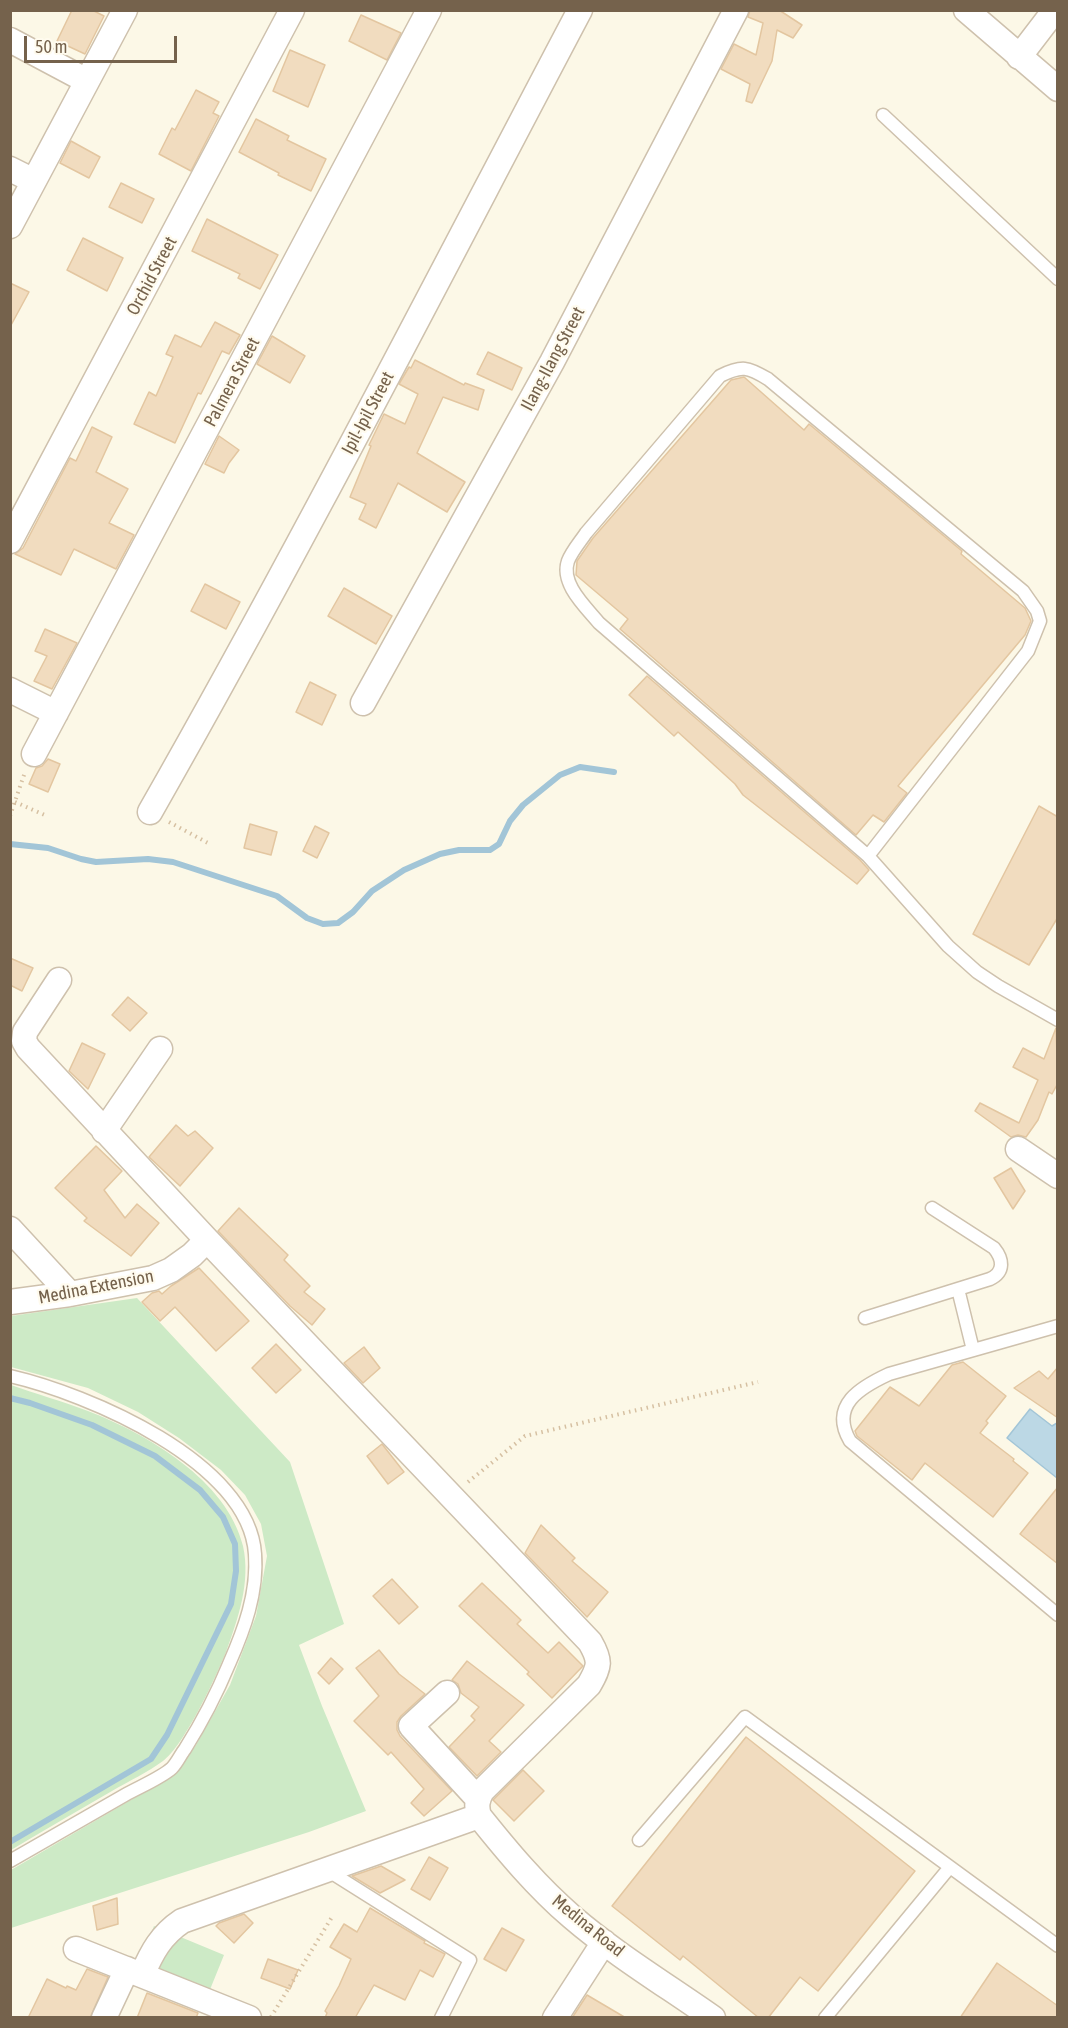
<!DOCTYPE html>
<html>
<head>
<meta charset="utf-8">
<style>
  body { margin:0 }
  #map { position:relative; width:1068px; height:2028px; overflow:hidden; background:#fcf8e7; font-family:"Asap Condensed",sans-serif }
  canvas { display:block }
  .frame { position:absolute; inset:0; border:12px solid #75624c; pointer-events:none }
  .scale { position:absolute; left:24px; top:36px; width:153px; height:27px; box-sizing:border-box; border:3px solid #75624c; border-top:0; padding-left:8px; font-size:18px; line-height:21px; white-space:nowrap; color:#75624c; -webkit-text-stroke:4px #fffbee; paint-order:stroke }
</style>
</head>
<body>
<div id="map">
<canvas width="1068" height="2028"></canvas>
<div class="frame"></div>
<div class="scale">50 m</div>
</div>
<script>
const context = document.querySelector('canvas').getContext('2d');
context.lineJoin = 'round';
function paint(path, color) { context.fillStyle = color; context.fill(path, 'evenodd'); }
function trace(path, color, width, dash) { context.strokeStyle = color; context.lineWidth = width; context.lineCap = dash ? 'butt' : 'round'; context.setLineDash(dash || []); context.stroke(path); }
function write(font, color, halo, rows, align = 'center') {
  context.font = font + ' "Asap Condensed",sans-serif'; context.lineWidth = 4.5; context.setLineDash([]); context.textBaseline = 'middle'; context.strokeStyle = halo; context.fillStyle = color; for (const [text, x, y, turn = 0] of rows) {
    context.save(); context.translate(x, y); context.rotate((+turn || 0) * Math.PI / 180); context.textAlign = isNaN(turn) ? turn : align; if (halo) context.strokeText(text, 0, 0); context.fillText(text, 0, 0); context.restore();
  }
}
paint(new Path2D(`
  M 137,1298 L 290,1462 L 344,1624 L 299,1645 L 322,1706 L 366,1811 L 309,1832 L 11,1928 L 11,1870 L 177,1773 L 196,1745 L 230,1685 L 256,1616 L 267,1556 L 261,1524 L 245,1495 L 221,1470 L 179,1438 L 138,1412 L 88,1388 L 11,1367 L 11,1316 Z
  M 11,1385 C 36,1394 62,1401 88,1411 C 147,1434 227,1480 243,1546 C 251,1582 238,1619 226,1652 C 216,1677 184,1746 163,1761 C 148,1772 129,1781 112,1791 C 78,1811 44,1830 11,1850 Z
  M 154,1926 L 224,1955 L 209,1992 L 139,1963 Z`), '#cdeac6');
const water = new Path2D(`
  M 1030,1409 L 1052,1426 L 1057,1423 L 1057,1478 L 1007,1438 Z`);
paint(water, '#bcd8e5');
trace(water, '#a2c5d7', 1.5);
trace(new Path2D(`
  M 10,844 L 48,848 L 81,859 L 96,862 L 148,859 L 173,862 L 277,896 L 307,918 L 323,924 L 338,923 L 353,912 L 372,891 L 404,870 L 440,854 L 459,850 L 490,850 L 499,844 L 510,821 L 523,805 L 560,775 L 580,767 L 614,772
  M 10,1398 L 30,1403 L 92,1425 L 155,1456 L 200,1490 L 223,1517 L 235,1544 L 236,1571 L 231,1604 L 167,1735 L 151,1759 L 10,1842`), '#a2c5d7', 6);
const building = new Path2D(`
  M 72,10 L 92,10 L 104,16 L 85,54 L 57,41 Z
  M 750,10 L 779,10 L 802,25 L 793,38 L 777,30 L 772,61 L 752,103 L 746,101 L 750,84 L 721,69 L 734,44 L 756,55 L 763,23 L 748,17 Z
  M 361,15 L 401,33 L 387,60 L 349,41 Z
  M 290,50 L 325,65 L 308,107 L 273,91 Z
  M 196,90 L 219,102 L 213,113 L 219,116 L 191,171 L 159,154 L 172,128 L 175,130 Z
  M 256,119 L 289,136 L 287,140 L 326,159 L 311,191 L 278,175 L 279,173 L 239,152 Z
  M 71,141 L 100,157 L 89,178 L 60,163 Z
  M 121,183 L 154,199 L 142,223 L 109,207 Z
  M 207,219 L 278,255 L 260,289 L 238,278 L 240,274 L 192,251 Z
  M 83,238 L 123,258 L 107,291 L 67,270 Z
  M 10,283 L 29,292 L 10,327 Z
  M 215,322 L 240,335 L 229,354 L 222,351 L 201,394 L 198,393 L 175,443 L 134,424 L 149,392 L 156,396 L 173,357 L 166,354 L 175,335 L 201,347 Z
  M 272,336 L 305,356 L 290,383 L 257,364 Z
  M 488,352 L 522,368 L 512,390 L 477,374 Z
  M 415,360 L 464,385 L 465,383 L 484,390 L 478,410 L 443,397 L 417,453 L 465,482 L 447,512 L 398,483 L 376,528 L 359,519 L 366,504 L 350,497 L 371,446 L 369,445 L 384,414 L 405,424 L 418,394 L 399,384 L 409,367 L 411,368 Z
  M 744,377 L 804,430 L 809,424 L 962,551 L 961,554 L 1025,608 L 1031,621 L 1025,635 L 898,786 L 907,793 L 884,822 L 873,815 L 856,835 L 620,629 L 628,619 L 576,575 L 577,561 L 593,538 L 731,380 Z
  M 92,427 L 112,437 L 96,472 L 128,489 L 109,523 L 134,535 L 116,569 L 74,549 L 61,575 L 15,554 L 23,548 L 70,458 L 76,461 Z
  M 219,436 L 239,450 L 229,463 L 224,473 L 205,464 Z
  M 205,584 L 240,602 L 226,629 L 191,611 Z
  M 344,588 L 392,616 L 376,644 L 328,616 Z
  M 45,629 L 77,643 L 52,689 L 34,681 L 47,656 L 35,651 Z
  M 647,676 L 860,860 L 869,870 L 857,884 L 743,795 L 735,784 L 678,732 L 674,736 L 629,695 Z
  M 310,682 L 336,695 L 322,725 L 296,712 Z
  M 48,759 L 60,764 L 48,792 L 29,784 L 36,768 L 42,766 Z
  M 1039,806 L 1058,817 L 1058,917 L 1029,965 L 973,934 Z
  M 250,824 L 277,832 L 271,855 L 244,848 Z
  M 315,826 L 329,833 L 317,858 L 303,851 Z
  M 10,958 L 33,968 L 22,991 L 10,985 Z
  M 128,997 L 147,1013 L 130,1031 L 112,1015 Z
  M 1056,1028 L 1058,1083 L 1052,1094 L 1049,1092 L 1038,1120 L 1026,1137 L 1018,1135 L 1011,1137 L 975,1111 L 980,1103 L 1019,1123 L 1038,1080 L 1013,1067 L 1023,1048 L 1044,1059 Z
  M 82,1043 L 105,1054 L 88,1089 L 69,1071 Z
  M 176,1125 L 188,1136 L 195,1131 L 213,1148 L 180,1186 L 149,1157 Z
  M 96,1146 L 122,1171 L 104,1190 L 125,1218 L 137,1204 L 159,1223 L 131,1256 L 84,1221 L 87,1218 L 55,1188 Z
  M 1011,1168 L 1025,1191 L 1013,1209 L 994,1178 Z
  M 239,1208 L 288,1255 L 284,1260 L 310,1286 L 304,1292 L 325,1309 L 312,1325 L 290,1306 L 218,1231 Z
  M 199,1268 L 249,1321 L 216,1351 L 175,1307 L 160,1321 L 142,1302 L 152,1293 L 159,1291 L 162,1294 L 171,1286 Z
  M 276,1344 L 301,1370 L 276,1393 L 252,1368 Z
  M 364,1347 L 380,1368 L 363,1383 L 344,1363 Z
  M 963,1362 L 1006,1396 L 986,1421 L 988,1423 L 980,1433 L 1014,1459 L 1013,1461 L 1028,1473 L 993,1517 L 925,1463 L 912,1480 L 857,1436 L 855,1431 L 890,1387 L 919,1406 L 952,1365 Z
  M 1058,1367 L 1058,1418 L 1014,1388 L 1039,1371 L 1048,1379 Z
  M 382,1444 L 404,1472 L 388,1484 L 367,1456 Z
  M 1058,1487 L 1058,1564 L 1020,1534 Z
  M 541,1525 L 575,1558 L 572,1561 L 608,1592 L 587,1617 L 525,1553 Z
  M 392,1579 L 418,1607 L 399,1624 L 373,1596 Z
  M 482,1583 L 521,1620 L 517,1624 L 548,1653 L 559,1642 L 583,1666 L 552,1698 L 527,1674 L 529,1672 L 459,1606 Z
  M 379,1650 L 399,1674 L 425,1694 L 401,1716 L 397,1722 L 397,1730 L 400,1736 L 452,1791 L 424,1816 L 411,1803 L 424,1789 L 391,1752 L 388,1755 L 354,1721 L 379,1696 L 356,1668 Z
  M 331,1658 L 343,1669 L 329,1684 L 318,1673 Z
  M 467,1661 L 524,1705 L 489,1741 L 501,1752 L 477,1776 L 449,1747 L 475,1720 L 471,1716 L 479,1707 L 461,1693 L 458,1684 L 452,1680 Z
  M 746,1737 L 915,1871 L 818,1991 L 800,1977 L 768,2018 L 759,2018 L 683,1956 L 680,1960 L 612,1906 Z
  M 523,1770 L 544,1791 L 514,1821 L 493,1800 Z
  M 429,1857 L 448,1868 L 430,1900 L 411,1889 Z
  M 381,1866 L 405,1880 L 380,1893 L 352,1876 Z
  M 117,1898 L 118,1924 L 97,1930 L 93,1906 Z
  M 370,1908 L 425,1941 L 424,1943 L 445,1954 L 433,1977 L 420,1970 L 405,2000 L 374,1985 L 355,2018 L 325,2018 L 327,2013 L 325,2011 L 339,1986 L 351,1959 L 330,1947 L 344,1924 L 357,1932 Z
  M 244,1914 L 253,1923 L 234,1943 L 216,1926 L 219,1923 Z
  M 502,1928 L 524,1940 L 506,1971 L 484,1959 Z
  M 268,1959 L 298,1970 L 290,1989 L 261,1978 Z
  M 997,1963 L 1058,2006 L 1058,2018 L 960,2018 Z
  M 87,1969 L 108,1977 L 90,2018 L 28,2018 L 47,1979 L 66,1988 L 67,1986 L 76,1990 Z
  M 147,1993 L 198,2013 L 196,2018 L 137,2018 Z
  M 587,1995 L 626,2018 L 572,2018 Z`);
paint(building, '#f1dcbf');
trace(building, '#e3c6a0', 1.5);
const lane = new Path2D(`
  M 883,115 L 1058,279
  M 868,856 L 1028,651 L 1040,621 L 1037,611 L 1023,591 L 768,379 C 748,367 742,365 720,376 L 586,533 C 580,542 572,551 568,561 C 560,584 586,607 599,623 L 868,856 L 948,946 L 977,972 L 998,986 L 1058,1020
  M 958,1289 L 973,1350
  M 865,1318 L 990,1279 C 1005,1272 1003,1259 994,1248 L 932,1208
  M 1058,1326 L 889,1374 C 861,1387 829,1405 850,1441 L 1058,1615
  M 10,1376 C 88,1394 249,1462 255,1554 C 258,1593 244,1630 229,1664 C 217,1693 202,1722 185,1749 C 181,1754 177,1763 172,1768 C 161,1778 139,1787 125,1795 C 87,1817 49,1839 10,1861
  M 639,1840 L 745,1717 L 1058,1946
  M 327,1870 L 470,1960 L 441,2018
  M 825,2018 L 950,1867`);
const street = new Path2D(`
  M 966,10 L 1058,89
  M 10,40 L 87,81
  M 1019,57 L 1055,10
  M 10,169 L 34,181
  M 10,226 L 125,10
  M 10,541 L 292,10
  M 10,690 L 56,713
  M 363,703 L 552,362 L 736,10
  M 34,754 L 429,10
  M 150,812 C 300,549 438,279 580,10
  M 59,980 L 25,1032 L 24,1041 L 28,1048 L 207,1240 L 590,1642 C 601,1661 600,1666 589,1685 L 482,1791 C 477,1800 476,1806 479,1816 C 507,1851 537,1887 572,1917 C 615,1954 666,1985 713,2018
  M 104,1131 L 160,1049
  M 1018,1149 L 1058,1176
  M 10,1229 L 70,1294
  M 10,1302 L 70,1294 L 153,1278 L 171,1270 L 192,1255 L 207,1240
  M 447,1693 L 411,1726 L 478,1799
  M 76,1949 L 249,2018
  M 142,1975 C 152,1952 161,1935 182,1921 L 479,1816
  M 104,2018 L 127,1969
  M 555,2018 L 604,1942`);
trace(lane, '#cec1ad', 15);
trace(street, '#cec1ad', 27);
trace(new Path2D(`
  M 15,802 L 47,816
  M 10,816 L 25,772
  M 169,822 L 208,843
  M 468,1482 L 525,1436 L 758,1382
  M 271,2017 L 332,1917`), '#d6c0a2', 4, [1.5, 4.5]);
trace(lane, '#fff', 12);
trace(street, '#fff', 24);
write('18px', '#75624c', '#fffbee', [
  ["Orchid Street",152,276,-62],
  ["Ilang-Ilang Street",553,359,-62],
  ["Palmera Street",232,382,-62],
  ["Ipil-Ipil Street",368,413,-62],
  ["Medina Extension",96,1287,-11],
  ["Medina Road",588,1926,39]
]);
</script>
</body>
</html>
